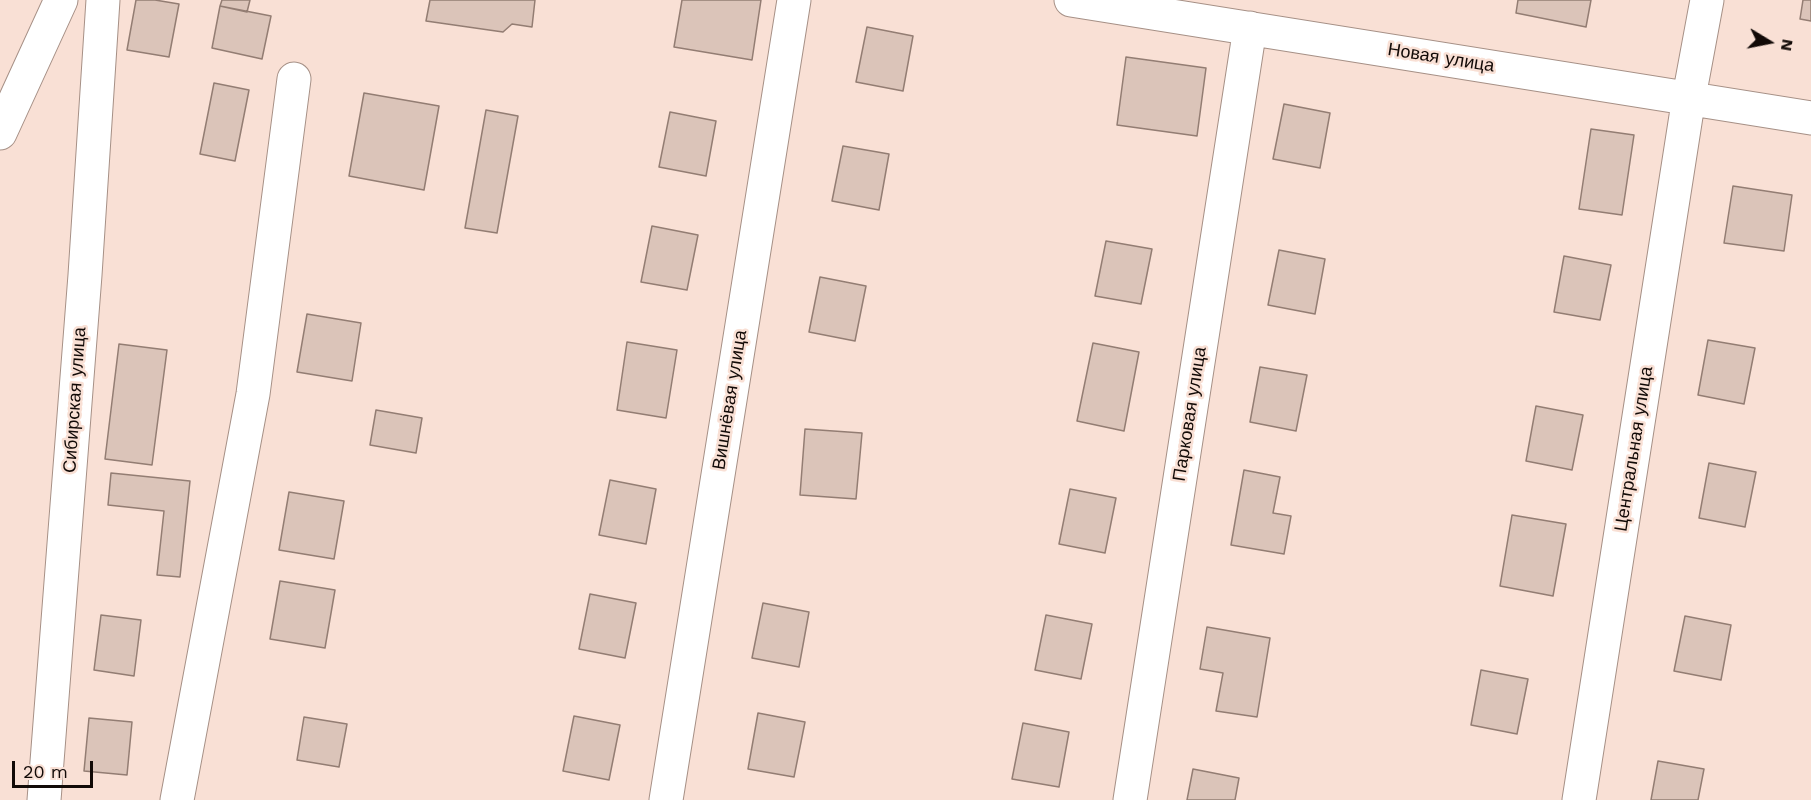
<!DOCTYPE html>
<html>
<head>
<meta charset="utf-8">
<style>
  body { margin:0 }
  #map { position:relative; width:1811px; height:800px; overflow:hidden; background:#f9e0d5; font-family:"Work Sans",sans-serif }
  canvas { display:block }
  .north { position:absolute; left:1739px; top:12px; width:60px; height:60px; -webkit-text-stroke:4px #f9e0d5; paint-order:stroke; rotate:100deg; font-size:16px; font-weight:700; line-height:24px; text-align:center; color:#120a07 }
  .north::after { content:''; display:block; margin:auto; width:21px; height:27px; background:#120a07; clip-path:polygon(50% 0,100% 100%,50% 72%,0 100%) }
  .scale { position:absolute; left:12px; top:761px; width:81px; height:27px; box-sizing:border-box; border:3px solid #120a07; border-top:0; padding-left:8px; font-size:18px; line-height:21px; white-space:nowrap; color:#120a07; -webkit-text-stroke:4px #f9e0d5; paint-order:stroke }
</style>
</head>
<body>
<div id="map">
<canvas width="1811" height="800"></canvas>
<div class="north">N</div>
<div class="scale">20 m</div>
</div>
<script>
const context = document.querySelector('canvas').getContext('2d');
context.lineJoin = 'round';
function paint(path, color) { context.fillStyle = color; context.fill(path, 'evenodd'); }
function trace(path, color, width, dash) { context.strokeStyle = color; context.lineWidth = width; context.lineCap = dash ? 'butt' : 'round'; context.setLineDash(dash || []); context.stroke(path); }
function write(font, color, halo, rows, align = 'center') {
  context.font = font + ' "Work Sans",sans-serif'; context.lineWidth = 5; context.setLineDash([]); context.textBaseline = 'middle'; context.strokeStyle = halo; context.fillStyle = color; for (const [text, x, y, turn = 0] of rows) {
    context.save(); context.translate(x, y); context.rotate((+turn || 0) * Math.PI / 180); context.textAlign = isNaN(turn) ? turn : align; if (halo) context.strokeText(text, 0, 0); context.fillText(text, 0, 0); context.restore();
  }
}
const building = new Path2D(`
  M 136,0 L 155,0 L 179,4 L 169,57 L 127,50 Z
  M 222,0 L 250,0 L 247,12 L 220,6 Z
  M 430,0 L 535,0 L 532,27 L 512,24 L 503,32 L 426,21 Z
  M 682,0 L 761,0 L 752,60 L 674,47 Z
  M 1518,0 L 1591,0 L 1586,27 L 1516,13 Z
  M 1803,0 L 1811,0 L 1811,21 L 1800,19 Z
  M 220,6 L 271,16 L 262,59 L 212,48 Z
  M 867,27 L 913,36 L 903,91 L 856,82 Z
  M 1126,57 L 1206,68 L 1197,136 L 1117,125 Z
  M 214,83 L 249,90 L 235,161 L 200,154 Z
  M 364,93 L 439,106 L 424,190 L 349,176 Z
  M 1284,104 L 1330,113 L 1320,168 L 1273,159 Z
  M 486,110 L 518,116 L 497,233 L 465,228 Z
  M 670,112 L 716,121 L 706,176 L 659,167 Z
  M 1591,129 L 1634,135 L 1622,215 L 1579,209 Z
  M 843,146 L 889,154 L 879,210 L 832,201 Z
  M 1733,186 L 1792,195 L 1784,251 L 1724,243 Z
  M 652,226 L 698,235 L 687,290 L 641,282 Z
  M 1106,241 L 1152,249 L 1141,304 L 1095,296 Z
  M 1279,250 L 1325,259 L 1315,314 L 1268,305 Z
  M 1564,256 L 1611,265 L 1600,320 L 1554,312 Z
  M 820,277 L 866,286 L 855,341 L 809,332 Z
  M 307,314 L 361,323 L 352,381 L 297,372 Z
  M 1708,340 L 1755,348 L 1744,404 L 1698,395 Z
  M 627,342 L 677,350 L 666,418 L 617,410 Z
  M 1093,343 L 1139,352 L 1124,431 L 1077,421 Z
  M 119,344 L 167,350 L 152,465 L 105,459 Z
  M 1260,367 L 1307,375 L 1296,431 L 1250,422 Z
  M 1536,406 L 1583,415 L 1572,470 L 1526,461 Z
  M 376,410 L 422,418 L 416,453 L 370,445 Z
  M 805,429 L 862,433 L 856,499 L 800,495 Z
  M 1709,463 L 1756,472 L 1745,527 L 1699,518 Z
  M 1244,470 L 1280,477 L 1273,513 L 1291,516 L 1284,554 L 1231,545 Z
  M 111,473 L 190,481 L 180,577 L 157,575 L 164,511 L 108,505 Z
  M 610,480 L 656,489 L 646,544 L 599,535 Z
  M 1070,489 L 1116,498 L 1105,553 L 1059,544 Z
  M 289,492 L 344,501 L 334,559 L 279,550 Z
  M 1512,515 L 1566,524 L 1553,596 L 1500,586 Z
  M 280,581 L 335,590 L 325,648 L 270,639 Z
  M 590,594 L 636,603 L 625,658 L 579,649 Z
  M 763,603 L 809,612 L 799,667 L 752,658 Z
  M 101,615 L 141,620 L 134,676 L 94,670 Z
  M 1046,615 L 1092,624 L 1081,679 L 1035,670 Z
  M 1685,616 L 1731,625 L 1721,680 L 1674,671 Z
  M 1207,627 L 1270,638 L 1257,717 L 1216,711 L 1223,673 L 1200,669 Z
  M 1481,670 L 1528,679 L 1517,734 L 1471,725 Z
  M 758,713 L 805,722 L 794,777 L 748,769 Z
  M 574,716 L 620,725 L 609,780 L 563,771 Z
  M 304,717 L 347,724 L 339,767 L 297,760 Z
  M 89,718 L 132,722 L 127,775 L 84,771 Z
  M 1023,723 L 1069,732 L 1059,787 L 1012,779 Z
  M 1658,761 L 1704,769 L 1698,800 L 1651,800 Z
  M 1193,769 L 1239,778 L 1235,800 L 1187,800 Z`);
paint(building, '#dbc4b9');
trace(building, '#937d73', 1.5);
const minor = new Path2D(`
  M 1071,0 L 1811,118
  M 0,133 L 61,0
  M 44,800 L 85,275 L 103,0
  M 177,800 L 253,394 L 294,79
  M 666,800 L 794,0
  M 1130,800 L 1250,28
  M 1579,800 L 1689,97 L 1707,0`);
trace(minor, '#a69086', 35);
trace(minor, '#fff', 33);
write('18px', '#120a07', '#f9e0d5', [
  ["Новая улица",1441,58,9],
  ["Сибирская улица",75,400,-86],
  ["Вишнёвая улица",730,400,-81],
  ["Парковая улица",1190,414,-81],
  ["Центральная улица",1634,449,-81]
]);
</script>
</body>
</html>
